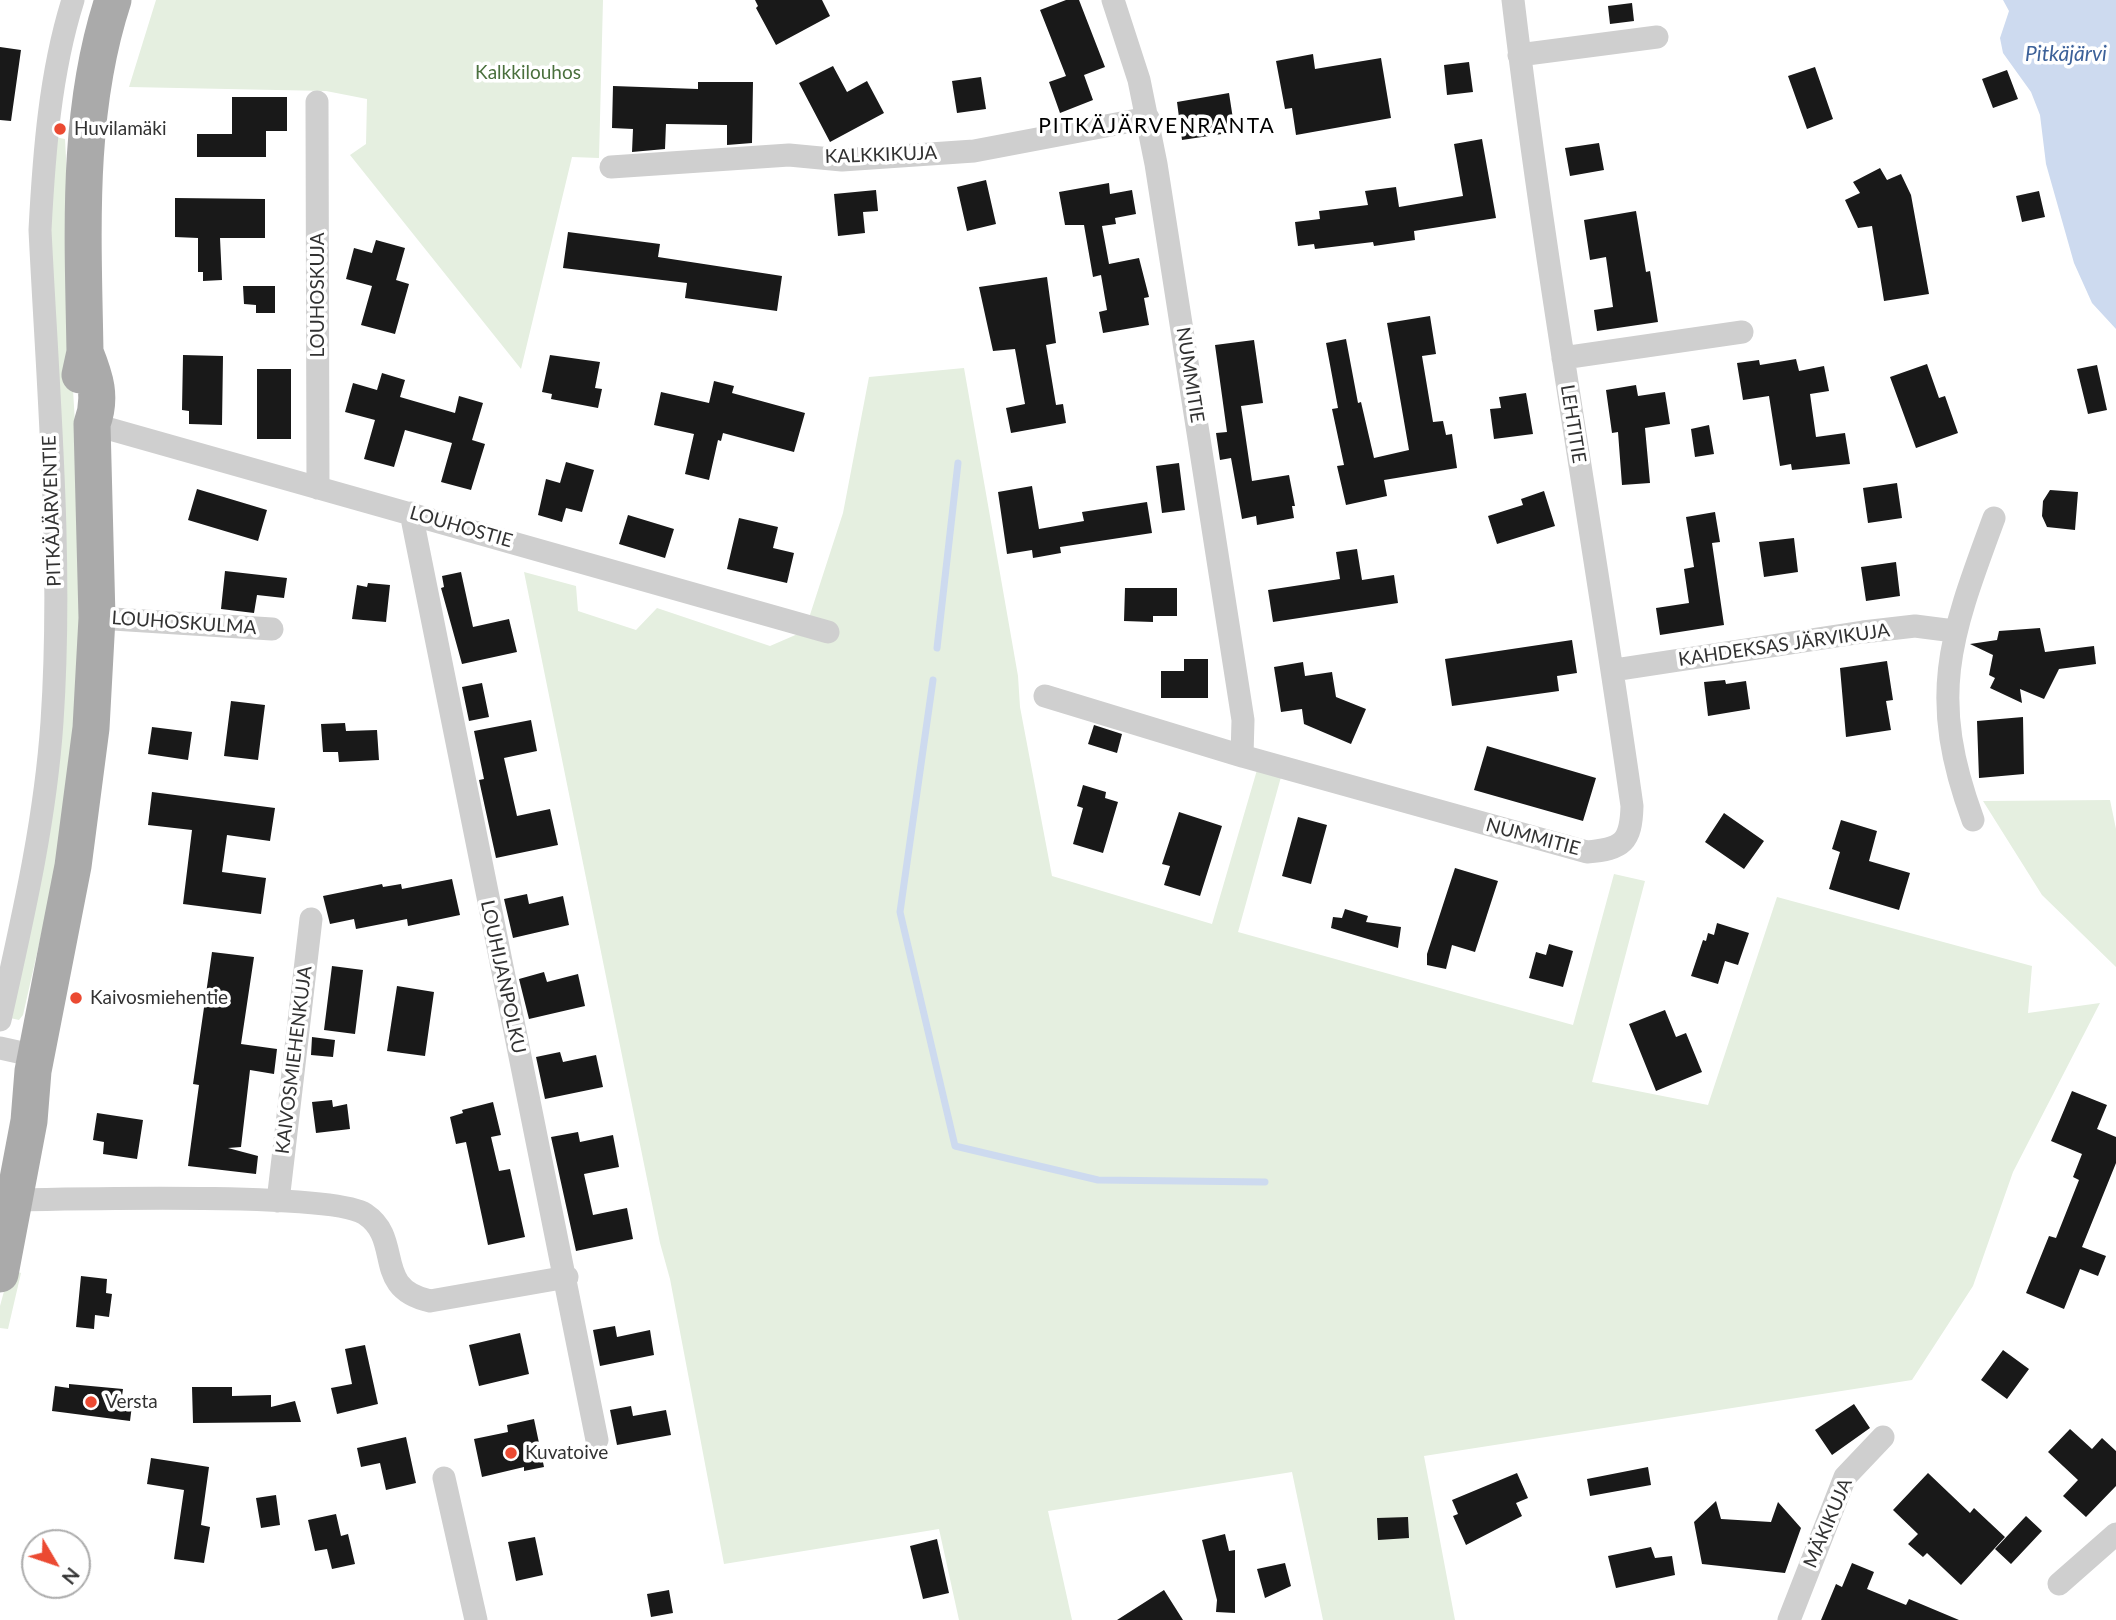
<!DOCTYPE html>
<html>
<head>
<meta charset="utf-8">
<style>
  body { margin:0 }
  #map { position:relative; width:2116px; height:1620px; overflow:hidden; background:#fff; font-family:Lato,sans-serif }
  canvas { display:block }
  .north { position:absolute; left:21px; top:1529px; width:70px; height:70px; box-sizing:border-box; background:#fff; border:2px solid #adadad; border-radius:50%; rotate:129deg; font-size:19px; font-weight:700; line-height:28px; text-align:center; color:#323232 }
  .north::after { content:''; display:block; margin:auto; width:24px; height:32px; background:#eb4a32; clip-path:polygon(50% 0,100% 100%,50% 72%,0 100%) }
</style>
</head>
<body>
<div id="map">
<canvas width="2116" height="1620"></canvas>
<div class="north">N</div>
</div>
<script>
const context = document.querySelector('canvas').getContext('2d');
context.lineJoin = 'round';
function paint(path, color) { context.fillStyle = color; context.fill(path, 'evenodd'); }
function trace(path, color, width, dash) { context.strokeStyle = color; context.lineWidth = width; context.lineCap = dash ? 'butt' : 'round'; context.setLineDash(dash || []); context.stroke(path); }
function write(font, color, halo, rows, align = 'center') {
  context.font = font + ' Lato,sans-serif'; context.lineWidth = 7; context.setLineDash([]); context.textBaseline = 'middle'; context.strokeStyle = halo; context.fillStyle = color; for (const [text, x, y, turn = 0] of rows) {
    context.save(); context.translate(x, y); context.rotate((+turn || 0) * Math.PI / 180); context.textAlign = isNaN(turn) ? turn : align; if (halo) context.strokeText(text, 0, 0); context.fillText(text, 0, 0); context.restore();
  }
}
paint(new Path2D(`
  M 156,0 L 603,0 L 599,158 L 572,157 L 521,369 L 350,155 L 366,144 L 367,99 L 326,91 L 129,87 Z
  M 55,137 L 65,139 L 68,195 L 66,271 L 78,474 L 81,680 L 52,887 L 23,1015 L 19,1020 L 10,1018 L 42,851 L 50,185 Z
  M 964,368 L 1018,676 L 1020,707 L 1052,876 L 1212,924 L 1257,770 L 1281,777 L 1238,932 L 1573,1025 L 1614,874 L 1645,881 L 1592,1082 L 1708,1105 L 1777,897 L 2032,966 L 2028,1013 L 2100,1003 L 2013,1172 L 1973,1286 L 1912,1380 L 1424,1456 L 1455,1620 L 1323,1620 L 1292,1472 L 1048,1511 L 1072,1620 L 959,1620 L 939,1529 L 724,1564 L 670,1279 L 660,1243 L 524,572 L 576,586 L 578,611 L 636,630 L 657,608 L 770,646 L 800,633 L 808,621 L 843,513 L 869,377 Z
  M 2110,800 L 2116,829 L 2116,967 L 2042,895 L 1983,801 Z
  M 10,1269 L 21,1273 L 8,1329 L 0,1328 L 0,1306 Z`), '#e5efe0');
paint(new Path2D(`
  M 2003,0 L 2116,0 L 2116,329 L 2092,303 L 2074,263 L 2046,164 L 2040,115 L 2031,92 L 2003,53 L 2000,38 L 2009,11 Z`), '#cddaef');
trace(new Path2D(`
  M 937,648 L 958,463
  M 933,680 L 900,912 L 955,1146 L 1098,1180 L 1265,1182`), '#cddaef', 7);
paint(new Path2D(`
  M 755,0 L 822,0 L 830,16 L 776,45 L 756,8 L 758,6 Z
  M 1066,0 L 1079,0 L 1105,67 L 1084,75 L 1093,100 L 1060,113 L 1049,82 L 1066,76 L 1040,10 Z
  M 1632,3 L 1634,21 L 1610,24 L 1608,6 Z
  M 0,47 L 21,50 L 11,121 L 0,120 Z
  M 1313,54 L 1315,69 L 1381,58 L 1391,118 L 1296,135 L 1292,108 L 1285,109 L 1276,61 Z
  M 1469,62 L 1473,92 L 1447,95 L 1444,65 Z
  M 833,66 L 847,92 L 867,81 L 884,113 L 830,142 L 799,83 Z
  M 1815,67 L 1833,119 L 1807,129 L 1788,76 Z
  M 2007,70 L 2018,99 L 1993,108 L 1982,79 Z
  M 981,77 L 986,109 L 957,113 L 952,81 Z
  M 698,82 L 753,82 L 752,143 L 727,145 L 727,125 L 666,124 L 665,149 L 632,152 L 633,129 L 612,128 L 613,86 L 698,89 Z
  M 1229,93 L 1235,132 L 1182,140 L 1177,102 Z
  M 232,97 L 287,97 L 287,131 L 266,131 L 266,157 L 197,157 L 197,134 L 232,134 Z
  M 1482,139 L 1496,218 L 1414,231 L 1415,240 L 1374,246 L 1373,242 L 1315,249 L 1314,244 L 1298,246 L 1295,222 L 1320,219 L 1319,211 L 1368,205 L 1365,191 L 1396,187 L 1399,207 L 1463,196 L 1454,144 Z
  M 1599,143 L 1604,170 L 1570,176 L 1565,148 Z
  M 1880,168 L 1887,180 L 1901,174 L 1911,195 L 1929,294 L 1884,301 L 1872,226 L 1858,228 L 1845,200 L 1860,193 L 1853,182 Z
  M 986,180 L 996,224 L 967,231 L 957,187 Z
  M 1109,183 L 1110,194 L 1132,190 L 1136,214 L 1115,218 L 1116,224 L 1102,226 L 1109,264 L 1139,258 L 1149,297 L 1144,298 L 1149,325 L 1103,333 L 1099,312 L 1107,310 L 1101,275 L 1093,277 L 1084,225 L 1065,225 L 1059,192 Z
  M 876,190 L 878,211 L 863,212 L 865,233 L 838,236 L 834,194 Z
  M 2039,191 L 2045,217 L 2022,222 L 2016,196 Z
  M 175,198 L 265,199 L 265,238 L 220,238 L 222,280 L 203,281 L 203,272 L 198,272 L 198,238 L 175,237 Z
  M 1636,211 L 1646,272 L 1650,271 L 1658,322 L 1597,331 L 1594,310 L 1613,307 L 1606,257 L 1590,260 L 1584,220 Z
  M 568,232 L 660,244 L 658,257 L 782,276 L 777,311 L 685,298 L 687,283 L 563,268 Z
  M 376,240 L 405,248 L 396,280 L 409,284 L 395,334 L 361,325 L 372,286 L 346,279 L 354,248 L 372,253 Z
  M 1047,277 L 1056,343 L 1046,345 L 1056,405 L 1063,404 L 1066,423 L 1011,433 L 1006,408 L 1025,404 L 1015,349 L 993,351 L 979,287 Z
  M 243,286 L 275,286 L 275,313 L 256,313 L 256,305 L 244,304 Z
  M 1430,316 L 1436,354 L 1422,356 L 1433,422 L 1443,421 L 1446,435 L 1452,434 L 1457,468 L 1384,480 L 1387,496 L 1346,505 L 1337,466 L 1344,465 L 1332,409 L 1338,408 L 1326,343 L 1346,339 L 1358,403 L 1361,402 L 1374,458 L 1409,450 L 1387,323 Z
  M 1254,340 L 1263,403 L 1241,406 L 1252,481 L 1289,475 L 1295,506 L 1292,506 L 1294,518 L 1257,525 L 1256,516 L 1242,519 L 1231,458 L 1220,460 L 1216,433 L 1227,432 L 1215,345 Z
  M 183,355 L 223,356 L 222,425 L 189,424 L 189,411 L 182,410 Z
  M 550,355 L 600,362 L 595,388 L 602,389 L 598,408 L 551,399 L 552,394 L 542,392 Z
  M 1796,359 L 1799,371 L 1824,366 L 1829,391 L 1810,394 L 1816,437 L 1845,433 L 1850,464 L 1792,470 L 1791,464 L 1780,466 L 1769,396 L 1743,400 L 1737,363 L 1759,360 L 1760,365 Z
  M 1927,364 L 1939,398 L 1945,396 L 1958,433 L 1916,448 L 1890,377 Z
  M 2097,365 L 2107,410 L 2088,414 L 2077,369 Z
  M 257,369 L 291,369 L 291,439 L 257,439 Z
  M 382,373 L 405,380 L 400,397 L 455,413 L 459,396 L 483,403 L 472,440 L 485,444 L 471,490 L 441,482 L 452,443 L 405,430 L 394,467 L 364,459 L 375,420 L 345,412 L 353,383 L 377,390 Z
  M 714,381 L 734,386 L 732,393 L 805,413 L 794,452 L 723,433 L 721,441 L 718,440 L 709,480 L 685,474 L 694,434 L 654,425 L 661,392 L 709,403 Z
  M 1636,385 L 1638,396 L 1665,392 L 1670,424 L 1645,428 L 1650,483 L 1622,485 L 1618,432 L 1612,433 L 1606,390 Z
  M 1526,393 L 1533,434 L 1494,439 L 1490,409 L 1501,408 L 1499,397 Z
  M 1709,425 L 1714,454 L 1695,457 L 1691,429 Z
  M 566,462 L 594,470 L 582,512 L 566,508 L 562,522 L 538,515 L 546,479 L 560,483 Z
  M 1179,463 L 1185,510 L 1162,513 L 1156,466 Z
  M 1897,483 L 1902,518 L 1868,523 L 1863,488 Z
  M 1032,486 L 1039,529 L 1084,521 L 1082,512 L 1147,502 L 1152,533 L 1060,547 L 1061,553 L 1033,558 L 1032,550 L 1007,554 L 998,492 Z
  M 197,489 L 267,510 L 258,541 L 188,520 Z
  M 2050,490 L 2078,492 L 2075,530 L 2047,527 L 2042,516 L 2043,501 Z
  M 1544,491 L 1555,526 L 1497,544 L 1488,516 L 1523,505 L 1521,499 Z
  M 1715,512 L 1720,542 L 1712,543 L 1724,625 L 1660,635 L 1656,608 L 1689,603 L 1684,569 L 1694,567 L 1686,517 Z
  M 628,515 L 674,529 L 665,558 L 619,544 Z
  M 739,518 L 778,527 L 773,548 L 794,553 L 787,583 L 727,569 Z
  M 1794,538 L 1798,572 L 1764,577 L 1759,542 Z
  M 1357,549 L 1362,580 L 1394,575 L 1398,603 L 1273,622 L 1268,590 L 1340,579 L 1336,552 Z
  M 1896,562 L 1900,596 L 1866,601 L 1861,567 Z
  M 225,571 L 287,578 L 284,598 L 257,595 L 254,613 L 221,609 Z
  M 461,572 L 473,627 L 509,619 L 517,652 L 462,664 L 441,588 L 444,587 L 442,576 Z
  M 368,583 L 390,585 L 386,622 L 352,619 L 357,585 L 367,587 Z
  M 1125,588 L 1177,588 L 1177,616 L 1153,616 L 1153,622 L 1124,621 Z
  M 2040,628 L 2045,652 L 2094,646 L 2096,664 L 2059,669 L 2044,699 L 2020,689 L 2022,703 L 1990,688 L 1995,678 L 1989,675 L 1993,655 L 1970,644 L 1997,640 L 1999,631 Z
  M 1572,640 L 1577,673 L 1557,676 L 1559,691 L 1452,706 L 1445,659 Z
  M 1184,659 L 1208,659 L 1208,698 L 1161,698 L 1161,671 L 1184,671 Z
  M 1887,661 L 1893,700 L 1886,701 L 1891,730 L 1846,737 L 1840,668 Z
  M 1303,662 L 1305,676 L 1332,672 L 1336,697 L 1366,709 L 1351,744 L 1304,724 L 1302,709 L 1281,712 L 1274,667 Z
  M 1725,680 L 1726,684 L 1746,681 L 1750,709 L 1708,716 L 1704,682 Z
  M 482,683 L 489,717 L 469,721 L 462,687 Z
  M 231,701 L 265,705 L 258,760 L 224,756 Z
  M 2023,717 L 2024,774 L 1979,778 L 1977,721 Z
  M 531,720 L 537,751 L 504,758 L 517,816 L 550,809 L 558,845 L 496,858 L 479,780 L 484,779 L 474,731 Z
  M 345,723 L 346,731 L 377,730 L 379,760 L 339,762 L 338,752 L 323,752 L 321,724 Z
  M 1094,725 L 1122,734 L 1117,753 L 1088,744 Z
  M 152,727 L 192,732 L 188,760 L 148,754 Z
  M 1487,746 L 1596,778 L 1583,821 L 1474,790 Z
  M 1083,785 L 1106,792 L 1105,798 L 1118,802 L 1103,853 L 1073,844 L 1083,808 L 1077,806 Z
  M 152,792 L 275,808 L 270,841 L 227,835 L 222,872 L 266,878 L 261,914 L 183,904 L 192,830 L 148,825 Z
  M 1179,812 L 1222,826 L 1200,896 L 1164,885 L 1170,866 L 1162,864 Z
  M 1724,813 L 1764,841 L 1744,869 L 1705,842 Z
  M 1298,817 L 1327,825 L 1311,884 L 1282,876 Z
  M 1841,820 L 1877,831 L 1869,861 L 1910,873 L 1899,910 L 1829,889 L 1840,852 L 1832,849 Z
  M 1455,868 L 1498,881 L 1475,952 L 1452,945 L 1446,969 L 1427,965 L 1427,954 Z
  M 452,879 L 460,915 L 408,926 L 407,919 L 356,929 L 354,919 L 330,924 L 323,896 L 382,884 L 383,887 L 401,884 L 402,889 Z
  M 527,894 L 529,904 L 563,896 L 569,925 L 513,938 L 504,899 Z
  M 1345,909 L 1368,916 L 1366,922 L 1401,927 L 1398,948 L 1331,928 L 1333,917 L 1342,918 Z
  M 1717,923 L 1749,933 L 1738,965 L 1725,961 L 1718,984 L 1691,976 L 1703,940 L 1706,941 L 1708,933 L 1714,935 Z
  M 1549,944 L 1573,951 L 1563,987 L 1529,978 L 1536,952 L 1546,955 Z
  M 212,952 L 254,957 L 241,1044 L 277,1049 L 274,1074 L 250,1070 L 241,1147 L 228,1148 L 258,1156 L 256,1174 L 188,1166 L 199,1085 L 193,1084 Z
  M 332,966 L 363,970 L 355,1034 L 324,1030 Z
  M 544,972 L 547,982 L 578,974 L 585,1006 L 529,1019 L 519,979 Z
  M 397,986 L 434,992 L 425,1056 L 387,1051 Z
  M 1665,1010 L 1676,1037 L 1686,1033 L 1702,1072 L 1656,1091 L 1629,1024 Z
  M 312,1037 L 335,1040 L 333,1057 L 311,1055 Z
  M 560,1052 L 563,1062 L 596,1055 L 603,1087 L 545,1099 L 536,1057 Z
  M 2072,1091 L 2107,1105 L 2097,1129 L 2116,1137 L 2116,1163 L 2082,1247 L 2106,1256 L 2098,1276 L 2080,1269 L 2064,1309 L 2026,1293 L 2049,1236 L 2056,1238 L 2079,1180 L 2073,1177 L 2082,1154 L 2051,1141 Z
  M 332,1100 L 333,1107 L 347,1104 L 350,1129 L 316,1133 L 312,1102 Z
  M 493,1102 L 501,1135 L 491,1137 L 499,1171 L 510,1169 L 525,1237 L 488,1245 L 466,1142 L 456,1144 L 450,1117 L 463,1113 L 462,1110 Z
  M 97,1113 L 143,1120 L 137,1159 L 103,1154 L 104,1142 L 93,1140 Z
  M 578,1132 L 580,1142 L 613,1135 L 619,1167 L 584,1174 L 593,1215 L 627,1208 L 633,1239 L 576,1251 L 551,1137 Z
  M 81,1276 L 107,1279 L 106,1293 L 112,1294 L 109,1317 L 95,1315 L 94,1329 L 76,1327 Z
  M 615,1326 L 617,1337 L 650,1330 L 654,1355 L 600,1366 L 593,1330 Z
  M 520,1333 L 529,1374 L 479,1386 L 469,1345 Z
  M 365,1345 L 378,1404 L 337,1414 L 331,1388 L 352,1384 L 345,1349 Z
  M 2003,1350 L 2029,1369 L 2007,1399 L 1981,1380 Z
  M 69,1384 L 123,1389 L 122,1396 L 133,1397 L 130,1421 L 52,1411 L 55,1386 L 69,1388 Z
  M 192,1387 L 232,1387 L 232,1396 L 271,1395 L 271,1407 L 295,1401 L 301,1422 L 193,1423 Z
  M 1854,1404 L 1870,1428 L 1832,1455 L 1815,1430 Z
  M 631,1406 L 633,1416 L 666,1410 L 671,1435 L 617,1445 L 610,1410 Z
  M 534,1419 L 544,1467 L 524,1471 L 524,1467 L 482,1477 L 474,1439 L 508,1432 L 507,1425 Z
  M 2070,1429 L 2092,1449 L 2102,1438 L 2116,1451 L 2116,1486 L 2086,1517 L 2063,1496 L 2078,1480 L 2048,1452 Z
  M 406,1437 L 416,1483 L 386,1490 L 380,1463 L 361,1467 L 357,1448 Z
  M 151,1458 L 209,1467 L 201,1525 L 210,1527 L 204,1563 L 174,1559 L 184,1490 L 147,1484 Z
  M 1648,1467 L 1651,1485 L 1590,1496 L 1587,1479 Z
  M 1517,1473 L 1528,1498 L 1516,1503 L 1522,1516 L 1466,1545 L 1453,1516 L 1458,1514 L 1452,1500 Z
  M 1928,1473 L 1970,1513 L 1974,1508 L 2005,1537 L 1961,1585 L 1927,1553 L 1923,1557 L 1908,1544 L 1918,1534 L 1893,1510 Z
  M 276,1495 L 280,1525 L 261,1528 L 256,1498 Z
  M 1716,1501 L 1721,1519 L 1771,1522 L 1778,1502 L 1801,1528 L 1785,1573 L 1702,1564 L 1694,1522 Z
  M 336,1514 L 341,1536 L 348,1534 L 355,1564 L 332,1569 L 327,1549 L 315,1551 L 308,1520 Z
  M 2026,1516 L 2042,1531 L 2011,1564 L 1995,1549 Z
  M 1408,1517 L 1409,1538 L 1378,1540 L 1377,1518 Z
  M 1225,1534 L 1229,1551 L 1235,1550 L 1235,1613 L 1216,1612 L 1217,1600 L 1202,1540 Z
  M 535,1537 L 543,1575 L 516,1581 L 508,1542 Z
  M 937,1539 L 949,1593 L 923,1599 L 910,1546 Z
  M 1651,1547 L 1655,1558 L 1672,1556 L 1675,1575 L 1616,1588 L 1608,1556 Z
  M 1285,1563 L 1291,1586 L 1265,1598 L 1257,1569 Z
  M 1852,1563 L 1874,1572 L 1867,1589 L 1906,1605 L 1909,1599 L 1959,1620 L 1821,1620 L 1836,1584 L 1842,1587 Z
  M 669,1590 L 673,1613 L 651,1617 L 647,1594 Z
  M 1164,1590 L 1183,1620 L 1117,1620 Z`), '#191919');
trace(new Path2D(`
  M 1113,0 L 1139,80 L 1156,164 L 1243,720 L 1242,756 L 1587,852 C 1623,849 1631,842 1632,806 C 1594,537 1545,270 1513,0
  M 1519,55 L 1657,37
  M 317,102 L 318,488
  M 611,167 L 789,155 L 842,160 L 974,151 L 1148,118
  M 1563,358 L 1742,332
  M 92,424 L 828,632
  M 411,513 L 597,1440
  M 97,618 L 272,629
  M 1614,670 L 1863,632 L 1915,626 L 1954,631
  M 1045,696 L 1242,756
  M 1973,820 C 1927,695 1950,637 1994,518
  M 0,1020 C 22,921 45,824 52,722 C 63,560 48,392 40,230 C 44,154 50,73 73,0
  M 0,1048 L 36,1056
  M 14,1200 C 69,1199 332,1192 365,1214 C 404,1240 371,1288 430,1301 L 567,1277
  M 278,1201 L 311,919
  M 444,1478 L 476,1620
  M 2059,1584 L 2116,1534
  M 1789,1620 L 1845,1477 L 1883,1437`), '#cfcfcf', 23);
trace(new Path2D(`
  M 80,375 L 85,352 C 83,234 76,113 113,0
  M 0,1274 L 29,1121 L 33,1071 L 73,866 L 91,728 L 97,618 L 92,424 C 102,397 95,377 85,352`), '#aaa', 37);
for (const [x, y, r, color] of [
  [60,129,7,"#eb4a32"],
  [76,998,7,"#eb4a32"],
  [91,1402,7,"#eb4a32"],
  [511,1453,7,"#eb4a32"]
]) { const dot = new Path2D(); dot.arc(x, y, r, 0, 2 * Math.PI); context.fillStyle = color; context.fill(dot); trace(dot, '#fff', 2.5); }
write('19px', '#4a703d', '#fff', [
  ["Kalkkilouhos",528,73]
]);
write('19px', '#323232', '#fff', [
  ["Huvilamäki",74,129],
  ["Kaivosmiehentie",90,998],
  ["Versta",105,1402],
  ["Kuvatoive",525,1453]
], 'left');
write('19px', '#323232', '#fff', [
  ["KALKKIKUJA",881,155,-2],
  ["LOUHOSKUJA",318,295,-90],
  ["NUMMITIE",1190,375,81],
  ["LEHTITIE",1573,424,81],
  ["PITKÄJÄRVENTIE",52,511,-92],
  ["LOUHOSTIE",461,527,16],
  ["LOUHOSKULMA",184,623,4],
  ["KAHDEKSAS JÄRVIKUJA",1784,645,-8],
  ["NUMMITIE",1533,837,15],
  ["LOUHIJANPOLKU",503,977,78],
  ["KAIVOSMIEHENKUJA",294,1060,-83],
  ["MÄKIKUJA",1828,1523,-67]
]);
write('italic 21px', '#3c6199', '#fff', [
  ["Pitkäjärvi",2066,54]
]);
context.letterSpacing = '2px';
write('21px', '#000', '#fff', [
  ["PITKÄJÄRVENRANTA",1157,126]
]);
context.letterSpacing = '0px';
</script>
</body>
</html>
